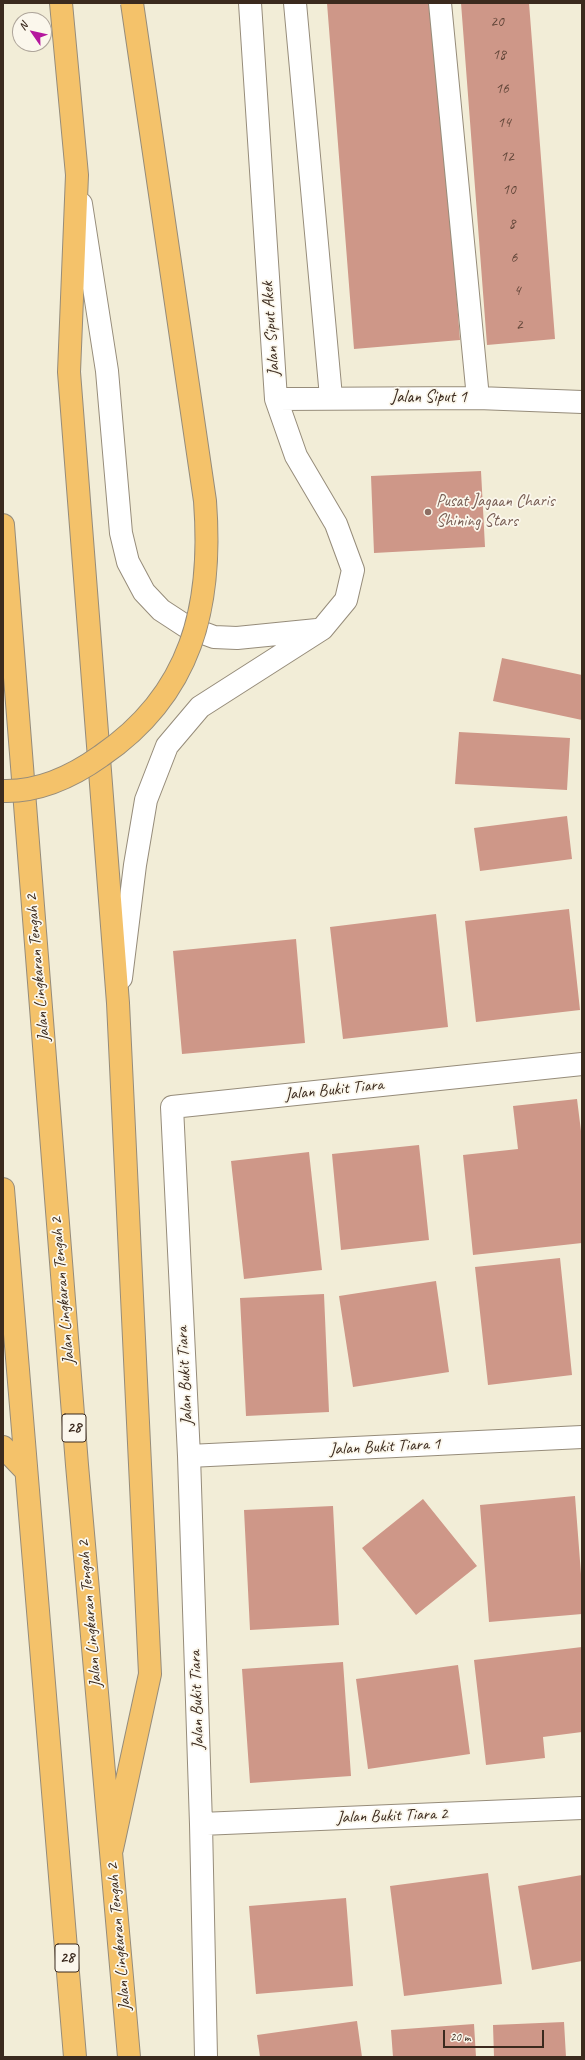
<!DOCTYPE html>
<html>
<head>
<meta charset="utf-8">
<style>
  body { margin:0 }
  #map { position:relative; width:585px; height:2060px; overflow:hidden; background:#f2edd7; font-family:Caveat,sans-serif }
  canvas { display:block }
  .frame { position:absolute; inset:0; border:4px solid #3b2a1e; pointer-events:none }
  .north { position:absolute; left:12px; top:12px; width:40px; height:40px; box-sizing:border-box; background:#fbf7ec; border:1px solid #aea59a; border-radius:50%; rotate:304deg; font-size:11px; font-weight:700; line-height:16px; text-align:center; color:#3b2a1e }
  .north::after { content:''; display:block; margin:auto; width:14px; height:18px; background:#b5179e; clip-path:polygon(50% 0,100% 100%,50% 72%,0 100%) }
  .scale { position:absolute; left:443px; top:2030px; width:101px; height:18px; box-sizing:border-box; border:2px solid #3b2a1e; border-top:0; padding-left:5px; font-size:12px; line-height:14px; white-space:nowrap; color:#3b2a1e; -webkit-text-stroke:3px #fbf7ec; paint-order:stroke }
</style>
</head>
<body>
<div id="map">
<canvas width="585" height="2060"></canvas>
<div class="frame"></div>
<div class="north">N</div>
<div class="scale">20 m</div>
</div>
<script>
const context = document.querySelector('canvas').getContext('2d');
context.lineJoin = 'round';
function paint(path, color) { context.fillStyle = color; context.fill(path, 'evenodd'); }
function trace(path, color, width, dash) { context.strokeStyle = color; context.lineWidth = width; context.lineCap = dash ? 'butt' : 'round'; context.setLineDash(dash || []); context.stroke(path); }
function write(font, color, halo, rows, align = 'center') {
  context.font = font + ' Caveat,sans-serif'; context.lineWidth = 3.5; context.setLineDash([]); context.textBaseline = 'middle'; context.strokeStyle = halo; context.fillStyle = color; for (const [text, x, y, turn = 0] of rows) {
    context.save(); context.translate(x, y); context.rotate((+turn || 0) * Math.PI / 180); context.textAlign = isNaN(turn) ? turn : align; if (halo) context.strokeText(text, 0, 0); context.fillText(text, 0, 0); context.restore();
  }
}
paint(new Path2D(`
  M 327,3 L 434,3 L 460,340 L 354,349 Z
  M 461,3 L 529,3 L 555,339 L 487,345 Z
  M 481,471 L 485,547 L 374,553 L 371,476 Z
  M 502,658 L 582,675 L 582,720 L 493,701 Z
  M 459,732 L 570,738 L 567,790 L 455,784 Z
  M 567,816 L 572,859 L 480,871 L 474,828 Z
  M 569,909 L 580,1010 L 476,1022 L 465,921 Z
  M 436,914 L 448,1027 L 343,1039 L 330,927 Z
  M 296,939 L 305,1043 L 182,1054 L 173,951 Z
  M 577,1099 L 582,1139 L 582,1243 L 473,1255 L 463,1155 L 518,1149 L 513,1106 Z
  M 419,1145 L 429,1240 L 341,1250 L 332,1154 Z
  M 309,1152 L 322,1270 L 244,1279 L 231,1161 Z
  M 560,1258 L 572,1375 L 488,1385 L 475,1267 Z
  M 436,1281 L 449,1372 L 353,1387 L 339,1296 Z
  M 324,1294 L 329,1412 L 246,1416 L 240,1298 Z
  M 575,1496 L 582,1587 L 582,1614 L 489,1622 L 480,1505 Z
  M 423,1499 L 477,1566 L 416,1615 L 362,1548 Z
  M 333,1506 L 339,1625 L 250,1630 L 244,1510 Z
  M 582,1647 L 582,1732 L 543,1737 L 545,1758 L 486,1765 L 474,1660 Z
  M 343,1662 L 351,1776 L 250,1783 L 242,1669 Z
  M 458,1665 L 470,1754 L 368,1769 L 356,1679 Z
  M 488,1873 L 502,1984 L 404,1996 L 390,1886 Z
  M 582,1875 L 582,1961 L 532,1970 L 518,1886 Z
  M 346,1898 L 353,1986 L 256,1994 L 249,1906 Z
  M 357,2021 L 362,2057 L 260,2057 L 257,2035 Z
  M 564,2022 L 566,2057 L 494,2057 L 493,2025 Z
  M 474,2024 L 476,2057 L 393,2057 L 391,2030 Z`), '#ce9788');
const minor = new Path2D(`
  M 295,3 L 331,397
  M 440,3 L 478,398
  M 81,204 L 107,371 L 121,533 L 128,562 L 144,592 L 161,610 L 187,627 L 214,637 L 237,638 L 317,630
  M 276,399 L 478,398 L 582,402
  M 121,978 L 135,865 L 146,800 L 167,746 L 200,707 L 322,629 L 346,600 L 353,570 L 336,524 L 296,456 L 276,399 L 250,3
  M 189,1456 L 582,1437
  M 201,1824 L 582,1808
  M 206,2057 L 201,1824 L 189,1456 L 172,1107 L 582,1064`);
const highway = new Path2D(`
  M 61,3 L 77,175 L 69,372 L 118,1003 L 150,1674 L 112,1849
  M 3,525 L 77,1465 L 129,2057
  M 3,1189 L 75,2057
  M 3,1447 L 25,1470`);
trace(minor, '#968c7a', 24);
trace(highway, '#968c7a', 24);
trace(minor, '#fff', 22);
trace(highway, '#f4c26a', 22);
const highwayBridge = new Path2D(`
  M 3,791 C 38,792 73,776 101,756 C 192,694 213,606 205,501 L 132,3`);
trace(highwayBridge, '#968c7a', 24, []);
trace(highwayBridge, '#f4c26a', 22);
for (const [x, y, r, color] of [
  [428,512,4,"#8d6e63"]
]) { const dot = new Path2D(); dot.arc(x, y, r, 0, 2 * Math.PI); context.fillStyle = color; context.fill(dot); trace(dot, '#fbf7ec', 1.5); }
write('15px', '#604538', null, [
  ["20",497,22],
  ["18",499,55],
  ["16",502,89],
  ["14",504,123],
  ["12",507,157],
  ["10",509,190],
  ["8",512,224],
  ["6",514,258],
  ["4",517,291],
  ["2",519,325]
]);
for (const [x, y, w] of [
  [74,1428,24],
  [67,1958,24]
]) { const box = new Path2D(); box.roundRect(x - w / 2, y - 14, w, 28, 3); context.fillStyle = '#fbf7ec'; context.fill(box); trace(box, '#3b2a1e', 1); }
write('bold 16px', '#3b2a1e', null, [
  ["28",74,1428],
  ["28",67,1958]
]);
write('17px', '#3b2a1e', '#fbf7ec', [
  ["Jalan Siput Akek",271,329,-94],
  ["Jalan Siput 1",429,398],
  ["Jalan Lingkaran Tengah 2",38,968,-95],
  ["Jalan Bukit Tiara",334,1090,-6],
  ["Jalan Lingkaran Tengah 2",63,1291,-95],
  ["Jalan Bukit Tiara",185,1376,-93],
  ["Jalan Bukit Tiara 1",385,1447,-3],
  ["Jalan Lingkaran Tengah 2",90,1614,-95],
  ["Jalan Bukit Tiara",197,1700,-92],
  ["Jalan Bukit Tiara 2",392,1816,-2],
  ["Jalan Lingkaran Tengah 2",119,1937,-95]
]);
write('17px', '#785e54', '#fbf7ec', [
  ["Pusat Jagaan Charis",436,502],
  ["Shining Stars",436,522]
], 'left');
</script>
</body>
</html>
